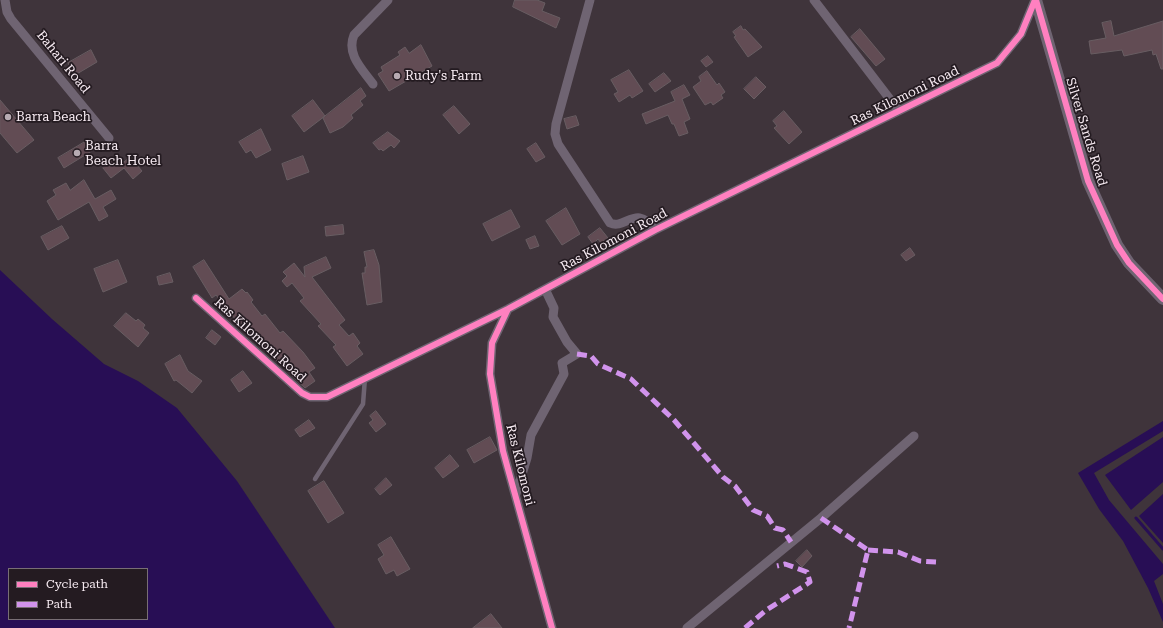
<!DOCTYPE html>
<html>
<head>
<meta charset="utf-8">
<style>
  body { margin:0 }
  #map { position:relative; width:1163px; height:628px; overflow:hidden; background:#3f343b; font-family:"Roboto Serif",serif }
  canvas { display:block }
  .legend { position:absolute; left:8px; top:568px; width:140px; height:52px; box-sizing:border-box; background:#241b21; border:1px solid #786e75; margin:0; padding:5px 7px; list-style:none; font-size:12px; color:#f7ebf2 }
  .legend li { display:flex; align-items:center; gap:8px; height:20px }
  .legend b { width:20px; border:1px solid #786e75 }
</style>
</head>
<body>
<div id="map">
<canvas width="1163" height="628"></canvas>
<ul class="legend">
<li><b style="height:5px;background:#ff80c0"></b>Cycle path</li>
<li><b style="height:5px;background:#d193ec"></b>Path</li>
</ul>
</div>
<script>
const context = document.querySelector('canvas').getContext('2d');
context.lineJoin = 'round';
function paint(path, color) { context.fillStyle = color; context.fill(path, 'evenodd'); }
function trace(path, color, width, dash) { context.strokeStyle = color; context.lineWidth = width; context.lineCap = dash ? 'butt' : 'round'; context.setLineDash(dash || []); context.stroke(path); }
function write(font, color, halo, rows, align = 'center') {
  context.font = font + ' "Roboto Serif",serif'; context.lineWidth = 3.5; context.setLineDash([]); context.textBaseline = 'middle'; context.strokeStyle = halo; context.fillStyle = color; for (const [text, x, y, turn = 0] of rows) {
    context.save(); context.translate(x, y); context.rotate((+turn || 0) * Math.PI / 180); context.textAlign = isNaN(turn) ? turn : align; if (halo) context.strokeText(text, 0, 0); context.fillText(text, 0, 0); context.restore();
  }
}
paint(new Path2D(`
  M 0,270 L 52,319 L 104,364 L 138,381 L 177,408 L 237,481 L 335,628 L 0,628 ZM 9,569 L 147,569 L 147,619 L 9,619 Z
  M 1163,421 L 1163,431 L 1094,473 L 1109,500 L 1163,564 L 1163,574 L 1154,581 L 1163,604 L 1163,622 L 1148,588 L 1123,541 L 1099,509 L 1078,473 Z
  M 1163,437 L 1163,482 L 1131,510 L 1105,475 Z
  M 1163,494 L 1163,543 L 1139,516 Z`), '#280e55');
trace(new Path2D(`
  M 1136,518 L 1163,549`), '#280e55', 3);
const building = new Path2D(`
  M 515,0 L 537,0 L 545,3 L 542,11 L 560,18 L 556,28 L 513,7 Z
  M 1111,21 L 1114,36 L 1163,21 L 1163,69 L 1161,69 L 1156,54 L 1153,55 L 1152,50 L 1124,56 L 1122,50 L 1091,54 L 1089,41 L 1106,38 L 1102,23 Z
  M 741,26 L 743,30 L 745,29 L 762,47 L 748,57 L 734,37 L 736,36 L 733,32 Z
  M 860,29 L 885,59 L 876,66 L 851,37 Z
  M 421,45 L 432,66 L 389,91 L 378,74 L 383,71 L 381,67 L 400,55 L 398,52 L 405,47 L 409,53 Z
  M 91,50 L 97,62 L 75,75 L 68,63 Z
  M 708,56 L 713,62 L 706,67 L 701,61 Z
  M 629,70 L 643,91 L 632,98 L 630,95 L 619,102 L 614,94 L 618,92 L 611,80 Z
  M 707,71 L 717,85 L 719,83 L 725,92 L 721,95 L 723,98 L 713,105 L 711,102 L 705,105 L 693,87 L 701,81 L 699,77 Z
  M 664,73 L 671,81 L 655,92 L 649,84 Z
  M 756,77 L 766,87 L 754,99 L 744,89 Z
  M 684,85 L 690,95 L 682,99 L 690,119 L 684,122 L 688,133 L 679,136 L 674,124 L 672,124 L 668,115 L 646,124 L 642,114 L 675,101 L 671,92 Z
  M 361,88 L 366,96 L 360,101 L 363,105 L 351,115 L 353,118 L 343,127 L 330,133 L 323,118 Z
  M 0,100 L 34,140 L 17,153 L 0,133 Z
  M 313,100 L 325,116 L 304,132 L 292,116 Z
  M 454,106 L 470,124 L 459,134 L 443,115 Z
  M 784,111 L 802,132 L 789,144 L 774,128 L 777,126 L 773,121 Z
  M 576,116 L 579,125 L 567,129 L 564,119 Z
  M 261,129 L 271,150 L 256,158 L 251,150 L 246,153 L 239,142 Z
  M 388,132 L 400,141 L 394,148 L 391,145 L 383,151 L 381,149 L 379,150 L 373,143 Z
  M 90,139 L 95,149 L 64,168 L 58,158 Z
  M 536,143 L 545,157 L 536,162 L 527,149 Z
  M 118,155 L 124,162 L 130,157 L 142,171 L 133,179 L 124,168 L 111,178 L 103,168 Z
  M 303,156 L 309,172 L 287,180 L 282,164 Z
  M 84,180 L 95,199 L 111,190 L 116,199 L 103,207 L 108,216 L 99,221 L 89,202 L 58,220 L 47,201 L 56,195 L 53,190 L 66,183 L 70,190 Z
  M 566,208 L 580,234 L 562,245 L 546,221 Z
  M 511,210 L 520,227 L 492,241 L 483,224 Z
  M 343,225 L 344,234 L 326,236 L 325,227 Z
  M 62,226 L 69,238 L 48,250 L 41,237 Z
  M 600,228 L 608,238 L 601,243 L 598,239 L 593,244 L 588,237 Z
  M 535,236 L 539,246 L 530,249 L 526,240 Z
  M 910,248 L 915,255 L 906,261 L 901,255 Z
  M 374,250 L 379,265 L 382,302 L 367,305 L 362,273 L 365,273 L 365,267 L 367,267 L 364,252 Z
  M 326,257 L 331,268 L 312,277 L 345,320 L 339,325 L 349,336 L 353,333 L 360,343 L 357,346 L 363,354 L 347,366 L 333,347 L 336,345 L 318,326 L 321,324 L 300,301 L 304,298 L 292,283 L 287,287 L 282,281 L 287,276 L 283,272 L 294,263 L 305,277 L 304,267 Z
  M 118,260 L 127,282 L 103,292 L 94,269 Z
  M 204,260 L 229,299 L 242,289 L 246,293 L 247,292 L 253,300 L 251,302 L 262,316 L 265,314 L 280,333 L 283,331 L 303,352 L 315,368 L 309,372 L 315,381 L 305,388 L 293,377 L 284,364 L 282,366 L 261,344 L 244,322 L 240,325 L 216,295 L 212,298 L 193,267 Z
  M 170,273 L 173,282 L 159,285 L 157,277 Z
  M 126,313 L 136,321 L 138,319 L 145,325 L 143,328 L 149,333 L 138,347 L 114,326 Z
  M 212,330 L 221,337 L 215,345 L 206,338 Z
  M 180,355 L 188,371 L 202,381 L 192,393 L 176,380 L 174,381 L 165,364 Z
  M 243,371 L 252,383 L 239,392 L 231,380 Z
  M 376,411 L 386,424 L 376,432 L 369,423 L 373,420 L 370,416 Z
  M 309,420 L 315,428 L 300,437 L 295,430 Z
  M 490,437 L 497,450 L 474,463 L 467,450 Z
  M 450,455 L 459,466 L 443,478 L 435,468 Z
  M 386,478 L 392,485 L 380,495 L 375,489 Z
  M 324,481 L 344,513 L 328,523 L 308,491 Z
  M 391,537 L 410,569 L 397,576 L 394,570 L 386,574 L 378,559 L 384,555 L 378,545 Z
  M 807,550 L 812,556 L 802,567 L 796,561 Z
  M 491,614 L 502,628 L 473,628 Z`);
paint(building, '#624c54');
trace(building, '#685d62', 1);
trace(new Path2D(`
  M 315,479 L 363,404 L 365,378`), '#6f6472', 4.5);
trace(new Path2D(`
  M 5,0 L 7,12 L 11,19 L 109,138
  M 590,0 L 556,124 L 555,134 L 558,144 L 610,223 C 626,230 636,203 655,230
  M 814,0 L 899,111
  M 373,84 C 362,69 346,54 354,35 L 388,0
  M 196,298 L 302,393 L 310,397 L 327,397 L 508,309 L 655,230 L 997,63 L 1021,34 L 1035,0
  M 508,309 L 492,343 L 490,374 L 503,451 L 552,628
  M 516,494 L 527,458 L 531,435 L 564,374 L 562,363 L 577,354 L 567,342 L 553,317 L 554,308 L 545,289
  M 687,628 L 821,518 L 914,436`), '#6f6472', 9);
trace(new Path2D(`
  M 1036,0 L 1088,181 L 1117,245 L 1129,263 L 1163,299`), '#6f6472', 12);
trace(new Path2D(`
  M 577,354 L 591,356 L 598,364 L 631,379 L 674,420 L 723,477 L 735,486 L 753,510 L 767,516 L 775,528 L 783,530 L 791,542
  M 821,518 L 868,550 L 849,628
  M 868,550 L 898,552 L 920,561 L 936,562
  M 745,628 L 765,611 L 810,582 L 807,572 L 785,564 L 777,566`), '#d193ec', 5, [10, 5]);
trace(new Path2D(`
  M 1036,0 L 1088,181 L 1117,245 L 1129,263 L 1163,299
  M 196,298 L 302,393 L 310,397 L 327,397 L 508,309 L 655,230 L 997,63 L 1021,34 L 1035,0
  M 508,309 L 492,343 L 490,374 L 503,451 L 552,628`), '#ff80c0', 6);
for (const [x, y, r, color] of [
  [397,76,4,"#b7abb2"],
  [8,117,4,"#b7abb2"],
  [77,153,4,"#b7abb2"]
]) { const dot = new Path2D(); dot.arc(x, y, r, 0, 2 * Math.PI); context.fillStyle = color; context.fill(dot); trace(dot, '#241b21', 1.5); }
write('13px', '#f7ebf2', '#241b21', [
  ["Bahari Road",63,62,51],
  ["Ras Kilomoni Road",905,96,-26],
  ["Silver Sands Road",1086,132,73],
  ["Ras Kilomoni Road",614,240,-28],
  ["Ras Kilomoni Road",260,340,42],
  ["Ras Kilomoni",520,465,76]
]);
write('13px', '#f7ebf2', '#241b21', [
  ["Rudy's Farm",405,76],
  ["Barra Beach",16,117],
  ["Barra",85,146],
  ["Beach Hotel",85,161]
], 'left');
</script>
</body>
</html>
